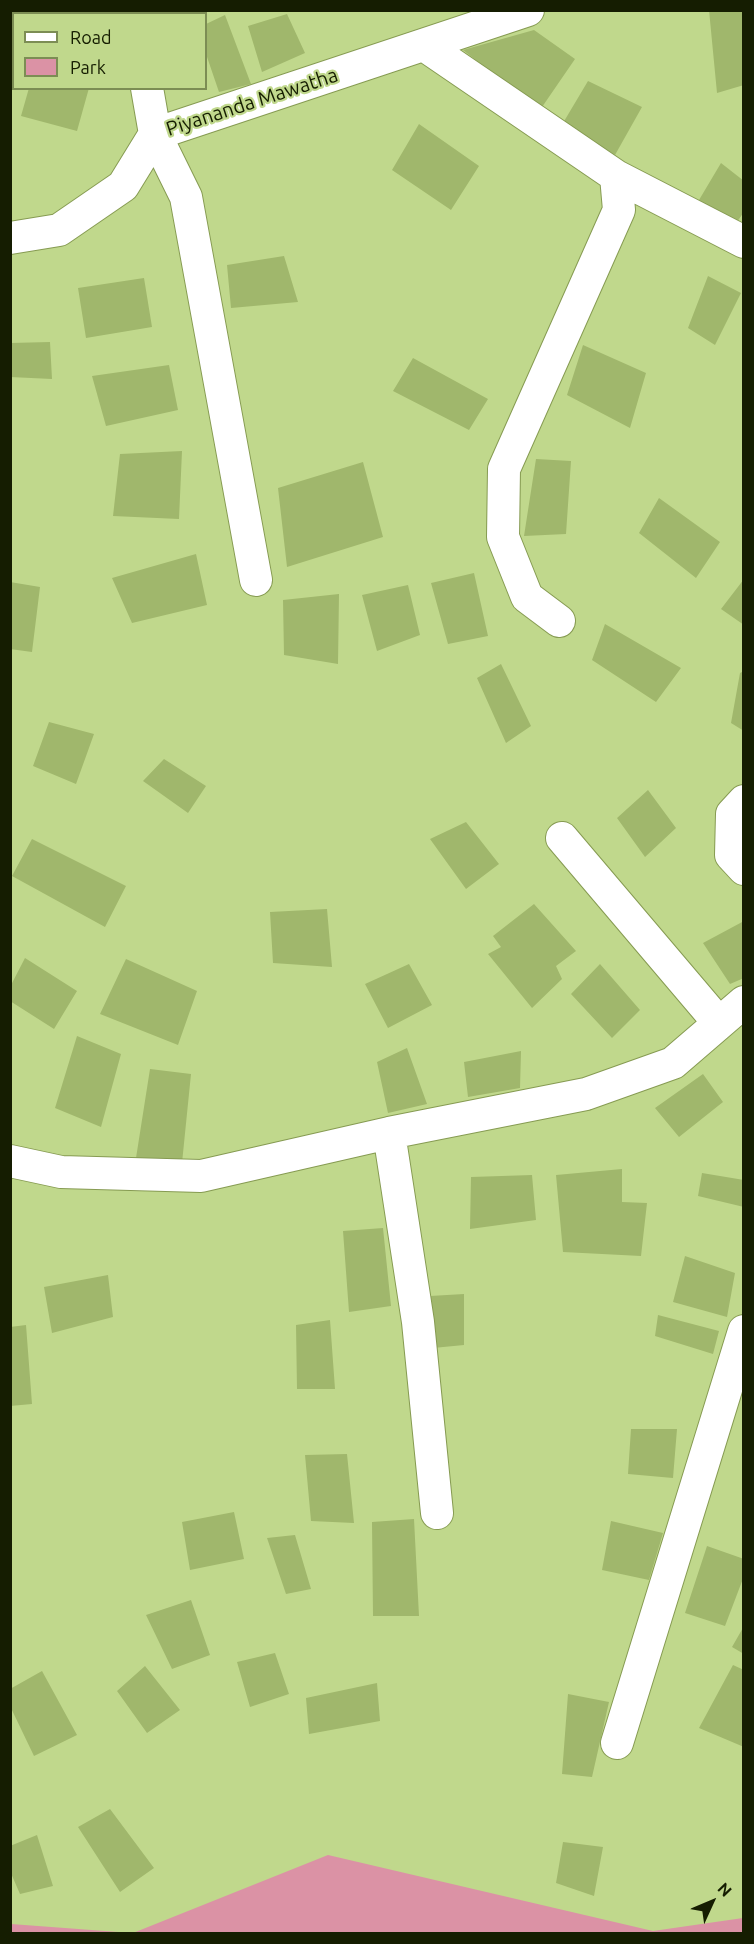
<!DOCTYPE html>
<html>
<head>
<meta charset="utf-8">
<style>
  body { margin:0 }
  #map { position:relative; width:754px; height:1944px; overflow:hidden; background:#c0d88c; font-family:Ubuntu,sans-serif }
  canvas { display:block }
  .frame { position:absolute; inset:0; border:12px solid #151d01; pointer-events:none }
  .legend { position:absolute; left:12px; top:12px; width:195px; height:78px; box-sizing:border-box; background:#c0d88c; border:2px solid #7c8d54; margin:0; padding:8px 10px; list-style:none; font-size:18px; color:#151d01 }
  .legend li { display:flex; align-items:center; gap:12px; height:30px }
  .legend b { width:30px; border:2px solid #7c8d54 }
  .north { position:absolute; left:682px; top:1872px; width:60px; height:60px; -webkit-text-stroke:4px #c0d88c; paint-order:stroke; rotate:46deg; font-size:16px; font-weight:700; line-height:24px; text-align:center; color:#151d01 }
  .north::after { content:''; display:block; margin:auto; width:21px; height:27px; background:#151d01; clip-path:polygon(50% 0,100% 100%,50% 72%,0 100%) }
</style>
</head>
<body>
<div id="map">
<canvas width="754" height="1944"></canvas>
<div class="frame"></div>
<ul class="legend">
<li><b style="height:8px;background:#fff"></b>Road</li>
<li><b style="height:16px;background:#db92a5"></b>Park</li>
</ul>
<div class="north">N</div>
</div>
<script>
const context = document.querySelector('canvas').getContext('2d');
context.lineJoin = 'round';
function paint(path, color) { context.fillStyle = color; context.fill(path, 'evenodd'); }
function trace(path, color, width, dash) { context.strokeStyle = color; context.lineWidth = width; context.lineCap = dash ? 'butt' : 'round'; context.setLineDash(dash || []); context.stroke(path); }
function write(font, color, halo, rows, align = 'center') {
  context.font = font + ' Ubuntu,sans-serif'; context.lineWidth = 4.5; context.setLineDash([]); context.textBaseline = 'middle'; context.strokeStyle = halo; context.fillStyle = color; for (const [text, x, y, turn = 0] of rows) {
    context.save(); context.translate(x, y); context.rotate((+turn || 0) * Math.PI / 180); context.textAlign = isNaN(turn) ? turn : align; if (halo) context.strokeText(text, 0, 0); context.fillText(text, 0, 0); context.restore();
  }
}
paint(new Path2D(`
  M 328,1855 L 653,1931 L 743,1918 L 743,1933 L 133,1933 Z
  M 10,1924 L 11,1924 L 132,1933 L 11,1933 Z`), '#db92a5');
paint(new Path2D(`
  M 709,10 L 744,10 L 744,85 L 717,93 Z
  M 287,14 L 305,53 L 262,72 L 248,26 Z
  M 225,15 L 251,84 L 219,92 L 206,54 L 206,24 Z
  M 534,30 L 575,59 L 540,110 L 463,50 Z
  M 588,81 L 642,107 L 615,155 L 563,123 Z
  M 29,88 L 89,88 L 77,131 L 21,116 Z
  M 419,124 L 479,166 L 451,210 L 392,170 Z
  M 721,163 L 744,181 L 744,212 L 734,226 L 699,200 Z
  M 284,256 L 298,302 L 231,308 L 227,265 Z
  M 708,276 L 741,293 L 715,345 L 688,328 Z
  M 144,278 L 152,327 L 86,338 L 78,288 Z
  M 50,342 L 52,379 L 10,377 L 10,343 Z
  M 583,345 L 646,373 L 630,428 L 567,395 Z
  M 413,358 L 488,399 L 469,430 L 393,391 Z
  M 169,365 L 178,410 L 106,426 L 92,376 Z
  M 182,451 L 179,519 L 113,516 L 120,454 Z
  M 536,459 L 571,461 L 566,534 L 524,536 Z
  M 363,462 L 383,537 L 287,567 L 278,488 Z
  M 659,498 L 720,542 L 696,578 L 639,533 Z
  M 196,554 L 207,605 L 132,623 L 112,578 Z
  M 474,573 L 488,636 L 448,644 L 431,583 Z
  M 744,579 L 744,625 L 721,609 Z
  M 10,582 L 40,587 L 32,652 L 10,649 Z
  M 408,585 L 420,635 L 377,651 L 362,595 Z
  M 339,594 L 338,664 L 284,655 L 283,600 Z
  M 605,624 L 681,668 L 656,702 L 592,660 Z
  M 501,664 L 531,726 L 506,743 L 477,678 Z
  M 744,671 L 744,731 L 731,723 L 740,673 Z
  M 49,722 L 94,734 L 76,784 L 33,766 Z
  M 164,759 L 206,786 L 188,813 L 143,781 Z
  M 648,790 L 676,828 L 645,857 L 617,818 Z
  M 466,822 L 499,864 L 466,889 L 430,839 Z
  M 32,839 L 126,886 L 105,927 L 12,876 Z
  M 534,904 L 576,951 L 556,966 L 562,979 L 532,1008 L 488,954 L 501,947 L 493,936 Z
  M 327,909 L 332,967 L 273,963 L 270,912 Z
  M 744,921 L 744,978 L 730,984 L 703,943 Z
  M 25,958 L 77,991 L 54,1029 L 10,1001 L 10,987 Z
  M 126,959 L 197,991 L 178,1045 L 100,1014 Z
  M 409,964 L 432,1005 L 388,1028 L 365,984 Z
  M 600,964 L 640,1010 L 612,1038 L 571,994 Z
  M 77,1036 L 121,1054 L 101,1127 L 55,1108 Z
  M 407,1048 L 427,1104 L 388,1113 L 377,1062 Z
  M 521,1051 L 520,1088 L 468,1097 L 464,1062 Z
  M 150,1069 L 191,1074 L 182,1163 L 136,1158 Z
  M 703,1074 L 723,1102 L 679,1137 L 655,1108 Z
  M 622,1169 L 622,1202 L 647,1203 L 641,1256 L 563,1252 L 556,1175 Z
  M 702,1173 L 744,1180 L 744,1207 L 698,1196 Z
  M 532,1175 L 536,1220 L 470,1229 L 471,1177 Z
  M 383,1228 L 391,1306 L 349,1312 L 343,1231 Z
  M 685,1256 L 735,1273 L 727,1317 L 673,1302 Z
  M 108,1275 L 113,1317 L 52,1333 L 44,1287 Z
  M 464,1294 L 464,1345 L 433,1348 L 430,1296 Z
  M 658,1315 L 719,1331 L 713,1354 L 655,1336 Z
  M 330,1320 L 335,1389 L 297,1389 L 296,1325 Z
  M 26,1325 L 32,1404 L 10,1406 L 10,1327 Z
  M 631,1429 L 677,1429 L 673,1478 L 628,1474 Z
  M 347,1454 L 354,1523 L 311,1521 L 305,1455 Z
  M 234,1512 L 244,1559 L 190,1570 L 182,1522 Z
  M 414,1519 L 419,1616 L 373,1616 L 372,1522 Z
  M 611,1521 L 663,1533 L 649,1580 L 602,1570 Z
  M 295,1535 L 311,1589 L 286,1594 L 267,1538 Z
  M 707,1546 L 744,1559 L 744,1576 L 725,1626 L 685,1613 Z
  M 191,1600 L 210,1655 L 172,1669 L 146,1615 Z
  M 744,1626 L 744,1654 L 732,1647 Z
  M 275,1653 L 289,1694 L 250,1707 L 237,1662 Z
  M 733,1665 L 744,1670 L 744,1747 L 699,1728 Z
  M 145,1666 L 180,1710 L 147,1733 L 117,1691 Z
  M 42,1671 L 77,1735 L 34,1756 L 10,1706 L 10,1689 Z
  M 377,1683 L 380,1721 L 309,1734 L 306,1698 Z
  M 568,1694 L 609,1702 L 592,1777 L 562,1774 Z
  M 110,1809 L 154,1868 L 120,1892 L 78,1827 Z
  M 37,1835 L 53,1886 L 20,1894 L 10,1871 L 10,1846 Z
  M 563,1842 L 603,1847 L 594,1896 L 556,1883 Z`), '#a0b76c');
const minor = new Path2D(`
  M 132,10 L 133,14
  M 424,45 L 616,176 L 744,242
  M 147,88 L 155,134 L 186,197 L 256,580
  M 10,238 L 59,230 L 123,186 L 155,134 L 528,10
  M 559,621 L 527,597 L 503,537 L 504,469 L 619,210 L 616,176
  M 744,801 L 732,814 L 731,855 L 744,869
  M 562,838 L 719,1023
  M 389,1133 L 418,1322 L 437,1513
  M 10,1161 L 61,1172 L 201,1176 L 389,1133 L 586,1094 L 673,1063 L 744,1002
  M 617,1743 L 744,1331`);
trace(minor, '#869b52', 34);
trace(minor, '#fff', 32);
write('20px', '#151d01', '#c0d88c', [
  ["Piyananda Mawatha",252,102,-18]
]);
</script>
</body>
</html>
